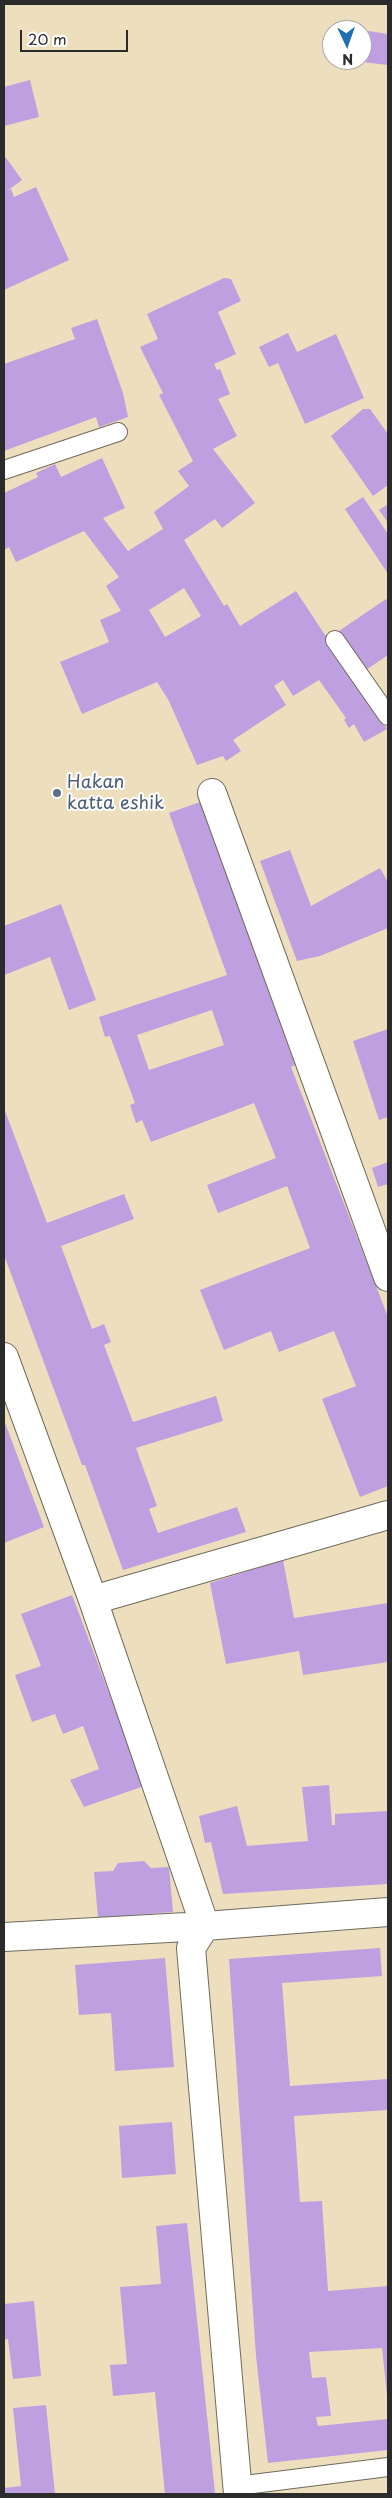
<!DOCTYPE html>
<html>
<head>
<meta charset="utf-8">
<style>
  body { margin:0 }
  #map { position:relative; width:392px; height:2498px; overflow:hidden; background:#eddfbd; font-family:"Playpen Sans",sans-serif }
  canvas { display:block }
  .frame { position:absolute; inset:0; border:5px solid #2b2b2b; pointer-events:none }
  .north { position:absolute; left:322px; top:20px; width:50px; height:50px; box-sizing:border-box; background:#fff; border:1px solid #aaa; border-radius:50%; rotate:177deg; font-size:14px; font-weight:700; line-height:20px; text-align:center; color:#2b2b2b }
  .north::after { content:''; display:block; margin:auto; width:18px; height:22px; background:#1f6fb2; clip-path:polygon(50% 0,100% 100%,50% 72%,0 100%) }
  .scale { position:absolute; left:20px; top:30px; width:108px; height:22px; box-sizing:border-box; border:2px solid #2b2b2b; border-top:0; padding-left:6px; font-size:15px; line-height:18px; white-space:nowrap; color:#2b2b2b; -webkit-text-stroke:4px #fff; paint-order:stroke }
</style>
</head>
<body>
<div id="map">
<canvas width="392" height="2498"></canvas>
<div class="frame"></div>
<div class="north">N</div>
<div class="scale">20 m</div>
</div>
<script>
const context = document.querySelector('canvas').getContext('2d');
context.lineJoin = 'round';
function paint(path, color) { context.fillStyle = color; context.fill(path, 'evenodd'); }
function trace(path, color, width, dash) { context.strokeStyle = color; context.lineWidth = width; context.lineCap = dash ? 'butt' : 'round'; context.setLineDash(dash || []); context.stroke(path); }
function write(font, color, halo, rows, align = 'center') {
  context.font = font + ' "Playpen Sans",sans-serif'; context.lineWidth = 4; context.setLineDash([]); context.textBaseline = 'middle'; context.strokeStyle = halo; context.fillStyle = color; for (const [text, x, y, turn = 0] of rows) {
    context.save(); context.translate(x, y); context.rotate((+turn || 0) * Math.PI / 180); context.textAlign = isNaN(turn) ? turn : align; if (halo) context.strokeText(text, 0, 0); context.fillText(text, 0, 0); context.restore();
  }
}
paint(new Path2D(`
  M 362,30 L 388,34 L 388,65 L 362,62 Z
  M 30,80 L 39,117 L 4,126 L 4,87 Z
  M 4,155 L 22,180 L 7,191 L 11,189 L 14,197 L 36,187 L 69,260 L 4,290 Z
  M 224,278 L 231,279 L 241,301 L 218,312 L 236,354 L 214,364 L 217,370 L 220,369 L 230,394 L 218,399 L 237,436 L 213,449 L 255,503 L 222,528 L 215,519 L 184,540 L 224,606 L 227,604 L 240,626 L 296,591 L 387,729 L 364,742 L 354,724 L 349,728 L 344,720 L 346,718 L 319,680 L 293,696 L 283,680 L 274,686 L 286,705 L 233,740 L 241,751 L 226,761 L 223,756 L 197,765 L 169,701 L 157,682 L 82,714 L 60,662 L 109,642 L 100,620 L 121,611 L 106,586 L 119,577 L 84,531 L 16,562 L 9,547 L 4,550 L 4,493 L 38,477 L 36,473 L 55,464 L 61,477 L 102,458 L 125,508 L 103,518 L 128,551 L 163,529 L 154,512 L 189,486 L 178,471 L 193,461 L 159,395 L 163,393 L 140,347 L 158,339 L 147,314 ZM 184,588 L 201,616 L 165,637 L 149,610 Z
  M 97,319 L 123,393 L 128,417 L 99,427 L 96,417 L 4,451 L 4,364 L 75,339 L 71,328 Z
  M 288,333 L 297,352 L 336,334 L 364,398 L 305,424 L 278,363 L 269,367 L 259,347 Z
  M 363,409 L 370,409 L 388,434 L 388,485 L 373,496 L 331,436 Z
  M 363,497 L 388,534 L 388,574 L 345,509 Z
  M 388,504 L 388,523 L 379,510 Z
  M 386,599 L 388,602 L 388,655 L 366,670 L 339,631 Z
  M 200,802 L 295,1065 L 291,1067 L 388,1317 L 388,1486 L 360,1497 L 322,1399 L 356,1386 L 334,1331 L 279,1352 L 271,1331 L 224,1350 L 200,1290 L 310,1248 L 287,1186 L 218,1213 L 207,1185 L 276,1158 L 254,1103 L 151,1142 L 142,1120 L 136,1123 L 130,1105 L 135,1103 L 110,1036 L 105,1037 L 99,1017 L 227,975 L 169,813 ZM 212,1010 L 224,1045 L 149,1070 L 137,1035 Z
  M 290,850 L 311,906 L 380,868 L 388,882 L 388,928 L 320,956 L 297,961 L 260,861 Z
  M 61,904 L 96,1000 L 69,1010 L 50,957 L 4,975 L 4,926 Z
  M 388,1029 L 388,1117 L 379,1120 L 353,1041 Z
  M 4,1108 L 47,1223 L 124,1194 L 134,1219 L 61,1246 L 92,1329 L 104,1324 L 111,1342 L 104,1345 L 133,1422 L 216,1396 L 223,1421 L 136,1448 L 157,1506 L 149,1509 L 158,1533 L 237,1507 L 246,1532 L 123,1570 L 85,1465 L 82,1465 L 4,1255 Z
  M 388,1162 L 388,1184 L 378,1187 L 372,1168 Z
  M 4,1420 L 44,1527 L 4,1543 Z
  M 283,1560 L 294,1618 L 388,1603 L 388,1662 L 303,1675 L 299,1651 L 226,1664 L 210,1583 Z
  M 72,1595 L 144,1786 L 84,1807 L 70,1780 L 99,1769 L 83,1726 L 63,1734 L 55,1714 L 32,1722 L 15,1675 L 41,1666 L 21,1614 Z
  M 329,1785 L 332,1825 L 335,1825 L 335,1814 L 388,1811 L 388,1884 L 223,1894 L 211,1842 L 205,1843 L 199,1816 L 237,1806 L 247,1846 L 308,1841 L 302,1787 Z
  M 144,1861 L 151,1868 L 169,1867 L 173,1912 L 98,1918 L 94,1872 L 113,1871 L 118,1863 Z
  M 380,1948 L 382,1976 L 282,1983 L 290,2086 L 388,2079 L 388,2110 L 294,2116 L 300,2202 L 322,2201 L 328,2291 L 388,2286 L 388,2405 L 382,2348 L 309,2352 L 312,2378 L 326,2377 L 331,2416 L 316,2417 L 318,2426 L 388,2419 L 388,2450 L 268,2463 L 256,2356 L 229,1959 Z
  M 165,1958 L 174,2067 L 115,2071 L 111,2013 L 79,2015 L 75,1965 Z
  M 172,2122 L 176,2174 L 122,2178 L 119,2126 Z
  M 187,2223 L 215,2493 L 165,2494 L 155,2392 L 113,2396 L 110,2365 L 127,2364 L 120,2287 L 161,2284 L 156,2226 Z
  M 34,2301 L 41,2376 L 13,2379 L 8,2339 L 4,2340 L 4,2304 Z
  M 46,2405 L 55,2494 L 4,2494 L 4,2488 L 21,2486 L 13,2408 Z`), '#be9fe0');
const service = new Path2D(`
  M 4,470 L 118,432
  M 335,640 L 388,716
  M 237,2486 L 388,2467`);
const minor = new Path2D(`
  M 212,793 L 388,1277
  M 4,1357 L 93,1600 L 205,1926 L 191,1948 L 238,2494
  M 93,1600 L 388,1515
  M 4,1937 L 205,1926 L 388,1912`);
trace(service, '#6f6a5e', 20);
trace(minor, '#6f6a5e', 30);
trace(service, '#fff', 18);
trace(minor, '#fff', 28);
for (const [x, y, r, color] of [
  [57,793,5,"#5c6f8a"]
]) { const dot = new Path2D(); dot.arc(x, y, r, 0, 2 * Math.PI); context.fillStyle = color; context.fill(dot); trace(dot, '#fff', 2); }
write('18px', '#4e5e75', '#fff', [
  ["Hakan",67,783],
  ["katta eshik",67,804]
], 'left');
</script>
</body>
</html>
